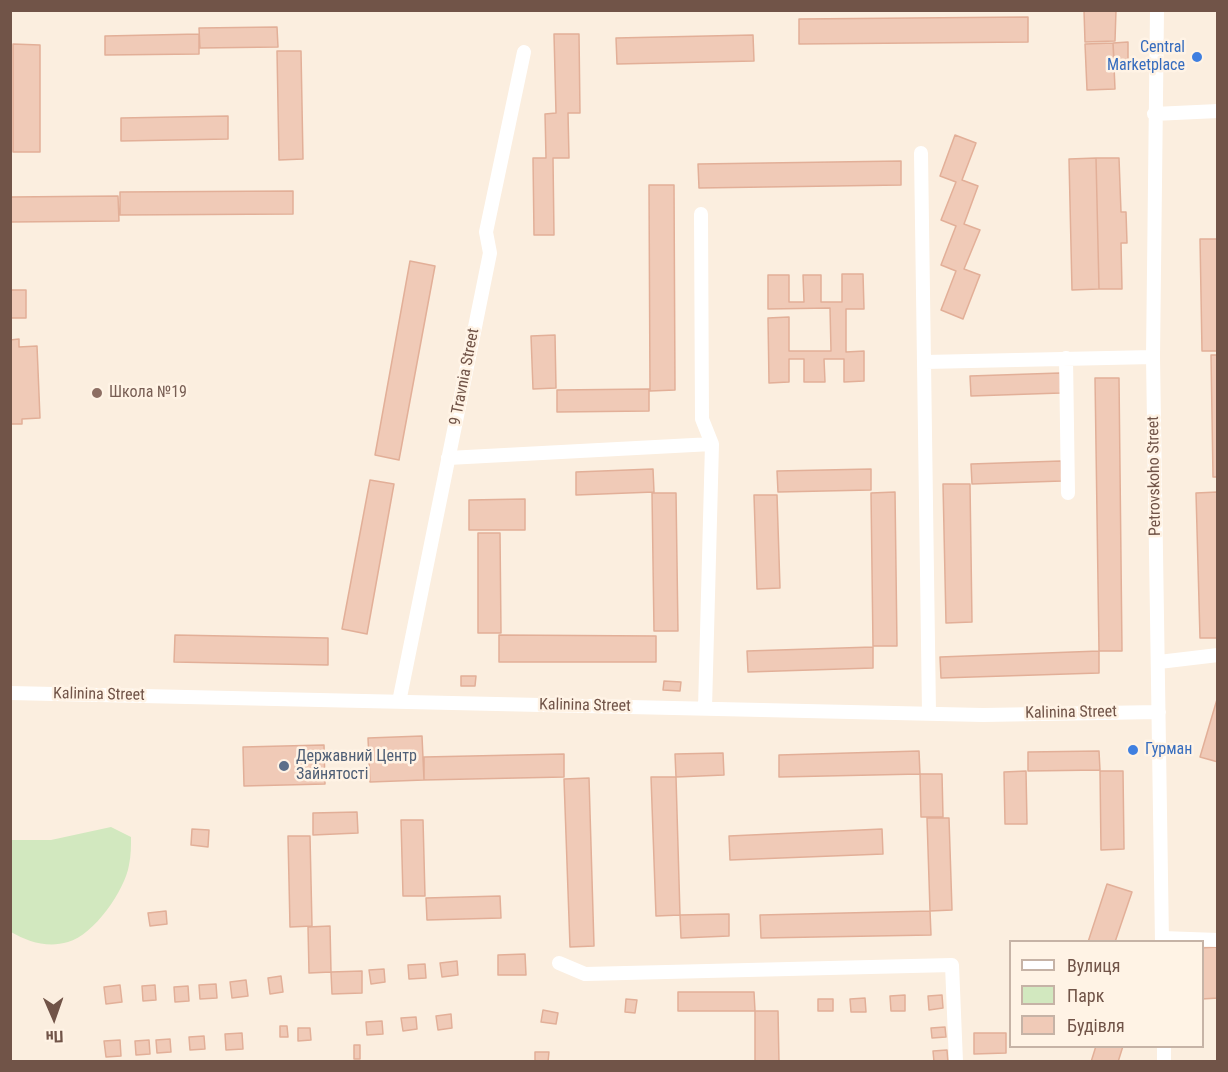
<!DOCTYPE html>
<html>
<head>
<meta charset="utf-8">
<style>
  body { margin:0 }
  #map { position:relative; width:1228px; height:1072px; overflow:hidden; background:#fbeedf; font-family:"Roboto Condensed",sans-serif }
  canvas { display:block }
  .frame { position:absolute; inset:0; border:12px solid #715448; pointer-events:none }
  .legend { position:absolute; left:1009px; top:940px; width:195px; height:108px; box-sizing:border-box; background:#fff3e5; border:2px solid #c6b3a6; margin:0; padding:8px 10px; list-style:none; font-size:18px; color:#715448 }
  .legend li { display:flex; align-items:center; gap:12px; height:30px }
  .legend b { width:30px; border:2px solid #c6b3a6 }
  .north { position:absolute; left:24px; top:988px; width:60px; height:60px; -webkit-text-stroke:4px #fff3e5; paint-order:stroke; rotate:178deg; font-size:16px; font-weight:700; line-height:24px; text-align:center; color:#715448 }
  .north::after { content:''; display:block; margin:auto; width:21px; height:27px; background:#715448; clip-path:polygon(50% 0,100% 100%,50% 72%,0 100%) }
</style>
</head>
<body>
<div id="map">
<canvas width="1228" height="1072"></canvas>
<div class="frame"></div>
<ul class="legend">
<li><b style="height:8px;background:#fff"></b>Вулиця</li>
<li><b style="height:16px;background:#d2e8bf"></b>Парк</li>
<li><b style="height:16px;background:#f0cab7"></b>Будівля</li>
</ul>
<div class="north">Пн</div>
</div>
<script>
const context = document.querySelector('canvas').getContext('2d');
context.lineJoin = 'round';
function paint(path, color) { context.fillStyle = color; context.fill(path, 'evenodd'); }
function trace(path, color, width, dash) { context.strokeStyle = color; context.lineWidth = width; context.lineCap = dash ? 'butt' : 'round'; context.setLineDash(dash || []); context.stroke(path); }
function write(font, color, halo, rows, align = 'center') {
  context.font = font + ' "Roboto Condensed",sans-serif'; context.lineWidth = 5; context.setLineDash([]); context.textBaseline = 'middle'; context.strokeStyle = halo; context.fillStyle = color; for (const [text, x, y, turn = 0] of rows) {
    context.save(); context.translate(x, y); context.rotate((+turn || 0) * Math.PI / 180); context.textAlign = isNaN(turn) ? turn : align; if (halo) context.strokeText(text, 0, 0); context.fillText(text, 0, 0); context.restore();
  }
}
paint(new Path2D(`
  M 111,827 L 131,837 C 131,846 131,856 129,865 C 125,890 94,935 68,942 C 48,948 28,942 11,932 L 11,840 L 51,840 Z`), '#d2e8bf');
const building = new Path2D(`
  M 1084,10 L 1116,10 L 1115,41 L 1085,42 Z
  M 1028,17 L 1028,42 L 799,44 L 799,19 Z
  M 277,27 L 278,47 L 200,48 L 199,28 Z
  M 199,34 L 199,54 L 105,55 L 105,36 Z
  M 554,34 L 579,34 L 580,113 L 568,113 L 569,158 L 553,158 L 554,235 L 534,235 L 533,158 L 546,158 L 545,114 L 556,113 Z
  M 753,35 L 754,61 L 617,64 L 616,38 Z
  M 1128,42 L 1128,60 L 1114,60 L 1113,43 Z
  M 1113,43 L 1115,89 L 1087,90 L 1085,44 Z
  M 13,44 L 40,45 L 40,152 L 13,152 Z
  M 277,51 L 301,51 L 303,159 L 279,160 Z
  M 228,116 L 228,139 L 121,141 L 121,118 Z
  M 955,135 L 976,143 L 962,180 L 978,186 L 964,224 L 980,230 L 964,269 L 980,275 L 963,319 L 941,310 L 956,271 L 941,265 L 956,226 L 941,220 L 956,182 L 940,176 Z
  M 1096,158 L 1099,289 L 1072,290 L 1069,159 Z
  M 1096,158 L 1119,158 L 1121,212 L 1126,212 L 1127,243 L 1121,243 L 1122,289 L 1099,289 Z
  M 901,161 L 901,185 L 699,188 L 698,164 Z
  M 649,185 L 674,185 L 675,390 L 650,391 Z
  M 293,191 L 293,214 L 120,215 L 120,192 Z
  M 118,196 L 119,221 L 10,222 L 10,197 Z
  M 1200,239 L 1218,239 L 1218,351 L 1202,351 Z
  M 410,261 L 435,266 L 399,460 L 375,455 Z
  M 842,274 L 863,274 L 864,309 L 846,309 L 846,352 L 864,351 L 864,381 L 844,382 L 844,359 L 824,359 L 825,382 L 804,382 L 804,359 L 789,359 L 789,382 L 769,383 L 768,318 L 789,317 L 789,351 L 831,351 L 830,308 L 768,309 L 768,275 L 789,275 L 789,302 L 804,302 L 803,275 L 821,275 L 821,302 L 842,302 Z
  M 10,290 L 26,290 L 26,318 L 10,318 Z
  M 555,335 L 556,388 L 533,389 L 531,336 Z
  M 19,339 L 19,347 L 37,346 L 40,418 L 22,419 L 22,424 L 10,424 L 10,340 Z
  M 1211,355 L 1218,355 L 1218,477 L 1213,477 Z
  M 1060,373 L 1061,393 L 971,396 L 970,376 Z
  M 1095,378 L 1119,378 L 1122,651 L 1099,651 Z
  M 649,389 L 649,411 L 557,412 L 557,390 Z
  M 1061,461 L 1062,481 L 972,484 L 971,464 Z
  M 653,469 L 654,492 L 576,495 L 576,472 Z
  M 871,469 L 871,490 L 778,492 L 777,471 Z
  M 370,480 L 394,484 L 367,634 L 342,629 Z
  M 943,484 L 970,484 L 972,622 L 946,623 Z
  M 895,492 L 897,646 L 873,646 L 871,493 Z
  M 1218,492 L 1218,638 L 1200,638 L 1196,493 Z
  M 652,493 L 676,493 L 678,631 L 654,631 Z
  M 754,495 L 777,495 L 780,588 L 757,589 Z
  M 525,499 L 525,530 L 469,530 L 469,500 Z
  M 478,533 L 500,533 L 501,633 L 478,633 Z
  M 175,635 L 328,638 L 328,665 L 174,662 Z
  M 499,635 L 656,636 L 656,662 L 499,662 Z
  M 873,647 L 873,668 L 748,672 L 747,651 Z
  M 1099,651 L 1099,673 L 941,678 L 940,657 Z
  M 461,676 L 476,676 L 475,686 L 461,686 Z
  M 664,681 L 681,682 L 680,691 L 663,690 Z
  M 1218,696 L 1218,762 L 1200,757 Z
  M 422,736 L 424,780 L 370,782 L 368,738 Z
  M 324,745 L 325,784 L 244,786 L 243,747 Z
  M 919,751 L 920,774 L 779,777 L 779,755 Z
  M 1099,751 L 1100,770 L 1028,771 L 1028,752 Z
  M 723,753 L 724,775 L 676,777 L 675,754 Z
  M 564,754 L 564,777 L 424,780 L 424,757 Z
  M 1026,771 L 1027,824 L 1005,824 L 1004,772 Z
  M 1100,771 L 1123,771 L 1124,849 L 1101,850 Z
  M 920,774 L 942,774 L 943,817 L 921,817 Z
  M 651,777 L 676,777 L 680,915 L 656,916 Z
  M 589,778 L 594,946 L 570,947 L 564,779 Z
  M 357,812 L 358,833 L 313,835 L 313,813 Z
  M 927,818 L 949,818 L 952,910 L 930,911 Z
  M 401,820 L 423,820 L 425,896 L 403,896 Z
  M 192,829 L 209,830 L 208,847 L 191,845 Z
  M 882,829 L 883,854 L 730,860 L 729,836 Z
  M 288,836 L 310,836 L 312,926 L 290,927 Z
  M 1107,884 L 1132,892 L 1115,942 L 1088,942 Z
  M 500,896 L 501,918 L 427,920 L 426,898 Z
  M 166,911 L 167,924 L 150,926 L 148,913 Z
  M 930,911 L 931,935 L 761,938 L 760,915 Z
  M 729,914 L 729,936 L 681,938 L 680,915 Z
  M 330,926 L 331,972 L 309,973 L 308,927 Z
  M 1218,947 L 1218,998 L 1202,999 L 1202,948 Z
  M 525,954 L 526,975 L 498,975 L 498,955 Z
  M 457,961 L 458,975 L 442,977 L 440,963 Z
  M 425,964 L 426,978 L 409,979 L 408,965 Z
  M 384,969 L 385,982 L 371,984 L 369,970 Z
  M 362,971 L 362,993 L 332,994 L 331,972 Z
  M 281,976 L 283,992 L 270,994 L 268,978 Z
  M 246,980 L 248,996 L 232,998 L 230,982 Z
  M 216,984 L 217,998 L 200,999 L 199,985 Z
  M 120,985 L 122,1002 L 106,1004 L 104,987 Z
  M 155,985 L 156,1000 L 143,1001 L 142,986 Z
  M 188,986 L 189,1001 L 175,1002 L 174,987 Z
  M 678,992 L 754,992 L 755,1011 L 678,1011 Z
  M 905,995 L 905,1011 L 891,1011 L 890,996 Z
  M 942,995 L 943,1008 L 929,1010 L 928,996 Z
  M 865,998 L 866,1012 L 851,1012 L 850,999 Z
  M 626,999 L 637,1000 L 635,1013 L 625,1012 Z
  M 818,999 L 833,999 L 833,1011 L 818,1011 Z
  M 543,1010 L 558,1013 L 556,1024 L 541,1022 Z
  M 755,1011 L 778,1011 L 779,1062 L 755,1062 Z
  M 451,1014 L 452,1028 L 438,1030 L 436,1016 Z
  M 416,1017 L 417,1029 L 403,1031 L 401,1018 Z
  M 382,1021 L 383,1034 L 367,1035 L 366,1022 Z
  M 280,1026 L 287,1026 L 288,1037 L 280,1037 Z
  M 945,1027 L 946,1037 L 932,1038 L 931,1028 Z
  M 298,1028 L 310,1028 L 311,1040 L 298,1041 Z
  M 242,1033 L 243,1049 L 226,1050 L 225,1034 Z
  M 974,1033 L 1006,1033 L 1006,1053 L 974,1054 Z
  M 204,1036 L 205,1049 L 190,1050 L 189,1037 Z
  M 170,1039 L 171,1052 L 157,1053 L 156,1040 Z
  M 120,1040 L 121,1056 L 106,1057 L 104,1041 Z
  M 149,1040 L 150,1054 L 136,1055 L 135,1041 Z
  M 354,1045 L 360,1045 L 360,1059 L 354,1059 Z
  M 1096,1046 L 1123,1046 L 1118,1062 L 1091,1062 Z
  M 947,1050 L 948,1062 L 934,1062 L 933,1051 Z
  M 535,1052 L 549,1052 L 548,1062 L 535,1062 Z`);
paint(building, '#f0cab7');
trace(building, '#e2af98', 1.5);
trace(new Path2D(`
  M 1157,10 L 1153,357 L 1162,942
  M 1154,114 L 1218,111
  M 921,153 L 929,713
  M 701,214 L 702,419 L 712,444
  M 1066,358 L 1068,493
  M 925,362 L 1153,357
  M 448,458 L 712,444 L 705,708
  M 1159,662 L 1218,655
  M 10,693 L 983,715 L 1159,712
  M 399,702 L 490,253 L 486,232 L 524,52
  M 1162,938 L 1218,940
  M 559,963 L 585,974 L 952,965 L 956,1062
  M 1164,1046 L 1164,1062`), '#fff', 14);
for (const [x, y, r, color] of [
  [1197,57,6,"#3f7fe0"],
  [97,393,6,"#8d6e63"],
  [1133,750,6,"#3f7fe0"],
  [284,766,6,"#5c6f8a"]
]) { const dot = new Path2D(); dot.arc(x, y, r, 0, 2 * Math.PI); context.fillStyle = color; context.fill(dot); trace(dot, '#fff3e5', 2); }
write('16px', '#366cbe', '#fff3e5', [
  ["Central",1185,48],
  ["Marketplace",1185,66],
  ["Гурман",1145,750,"left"]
], 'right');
write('16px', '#715448', '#fff3e5', [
  ["9 Travnia Street",465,377,-79],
  ["Petrovskoho Street",1155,476,-91],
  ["Kalinina Street",99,695,1],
  ["Kalinina Street",585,706,1],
  ["Kalinina Street",1071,713,-1]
]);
write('16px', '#785e54', '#fff3e5', [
  ["Школа №19",109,393]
], 'left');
write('16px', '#4e5e75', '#fff3e5', [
  ["Державний Центр",296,757],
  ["Зайнятості",296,775]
], 'left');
</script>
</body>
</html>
